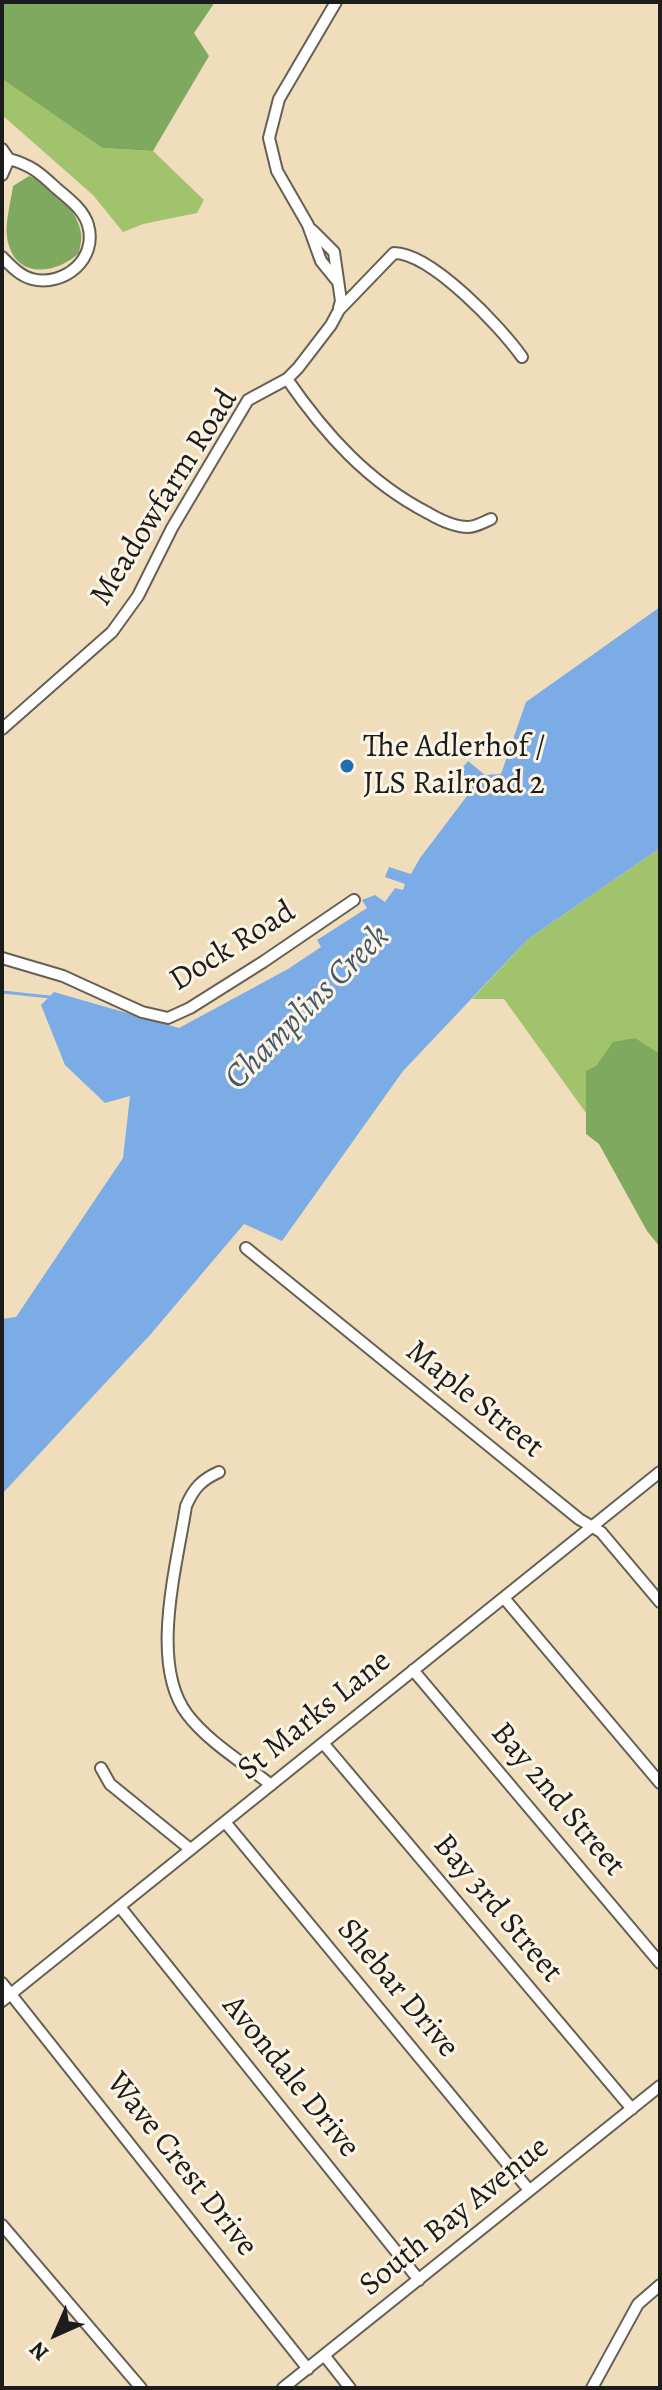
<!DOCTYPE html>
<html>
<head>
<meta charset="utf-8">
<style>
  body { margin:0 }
  #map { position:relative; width:662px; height:2390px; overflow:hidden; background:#f0ddbc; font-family:Alegreya,serif }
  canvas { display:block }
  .frame { position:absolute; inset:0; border:4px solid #1c1c1c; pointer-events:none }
  .north { position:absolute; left:16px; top:2294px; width:80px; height:80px; -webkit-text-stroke:6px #fcf5e5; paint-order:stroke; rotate:225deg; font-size:22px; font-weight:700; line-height:32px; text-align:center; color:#1c1c1c }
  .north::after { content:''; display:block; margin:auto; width:28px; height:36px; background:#1c1c1c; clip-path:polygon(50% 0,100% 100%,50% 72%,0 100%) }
</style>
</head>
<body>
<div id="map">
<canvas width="662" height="2390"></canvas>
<div class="frame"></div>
<div class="north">N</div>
</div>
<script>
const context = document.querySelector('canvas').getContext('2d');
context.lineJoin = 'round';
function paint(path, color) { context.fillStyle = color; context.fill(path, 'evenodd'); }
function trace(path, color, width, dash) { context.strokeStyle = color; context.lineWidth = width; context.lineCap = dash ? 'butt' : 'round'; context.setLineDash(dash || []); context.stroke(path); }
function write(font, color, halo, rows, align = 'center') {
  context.font = font + ' Alegreya,serif'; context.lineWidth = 6; context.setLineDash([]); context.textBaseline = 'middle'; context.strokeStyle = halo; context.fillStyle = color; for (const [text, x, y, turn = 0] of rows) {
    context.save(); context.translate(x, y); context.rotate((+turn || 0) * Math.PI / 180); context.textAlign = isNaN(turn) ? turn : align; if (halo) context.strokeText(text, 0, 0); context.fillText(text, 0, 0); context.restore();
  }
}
paint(new Path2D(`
  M 2,79 L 102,148 L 153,151 L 204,200 L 197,213 L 143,224 L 123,232 L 93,195 L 2,115 Z
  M 660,848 L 660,1216 L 504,999 L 472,999 L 528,939 Z`), '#a1c36c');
paint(new Path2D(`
  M 2,2 L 215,2 L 194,33 L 209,56 L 153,151 L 102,148 L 2,79 Z
  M 29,176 C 51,184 77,208 81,233 C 82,239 80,248 79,253 C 54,276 13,279 7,237 C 5,222 11,201 13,186 Z
  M 635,1038 L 660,1054 L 660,1247 L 647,1231 L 599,1144 L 586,1134 L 586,1071 L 596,1066 L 613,1042 Z`), '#80a960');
paint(new Path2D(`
  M 660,607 L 660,848 L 528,939 L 403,1071 L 282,1241 L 244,1224 L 150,1335 L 2,1494 L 2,1319 L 16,1317 L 123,1158 L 130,1096 L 105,1103 L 65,1065 L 41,1005 L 54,992 L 179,1028 L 288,969 L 321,947 L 317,940 L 367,908 L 362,900 L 375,895 L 385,902 L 395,888 L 403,890 L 405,884 L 385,877 L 389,867 L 411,874 L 420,858 L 470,792 L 454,778 L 468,761 L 485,775 L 501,774 L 526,702 Z`), '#7bace6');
trace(new Path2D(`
  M 2,992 L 50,997`), '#7bace6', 3);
const minor = new Path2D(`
  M 336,2 L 279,99 L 269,138 L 277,171 L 308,225 L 321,261 L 338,282
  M 2,149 L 9,159 C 31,165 40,173 56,188 C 68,198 84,210 88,225 C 98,259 64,287 32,279 C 20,276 11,266 2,257
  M 2,175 L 9,159
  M 312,230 L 334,252 L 341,301 L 339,308
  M 287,379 C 325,434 368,482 428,513 C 440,520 454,527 468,527 C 476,527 484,522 491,519
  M 2,729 L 112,632 L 138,596 L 172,528 L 248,400 L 287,379 L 298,368 L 331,325 L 339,310 L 394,253 C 431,253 501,327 522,357
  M 2,958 L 63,976 L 142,1012 L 168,1018 L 190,1008 L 263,962 L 354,900
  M 246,1248 L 579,1519 L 601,1532 L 660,1602
  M 219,1472 C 201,1480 194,1488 186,1506 C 177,1565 149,1664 187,1714 C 208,1742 244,1763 271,1785
  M 504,1598 L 660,1783
  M 413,1670 L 660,1963
  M 323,1743 L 632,2109
  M 101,1768 L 110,1784 L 190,1849
  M 225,1822 L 529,2190
  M 120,1907 L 419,2280
  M 2,1983 L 308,2369
  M 2,2001 L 660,1472
  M 2,2225 L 141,2388
  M 324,2355 L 350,2388
  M 283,2388 L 660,2086
  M 592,2388 L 638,2304 L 660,2285`);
trace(minor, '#666054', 14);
trace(minor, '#fff', 10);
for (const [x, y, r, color] of [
  [347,766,8,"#1f6fb2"]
]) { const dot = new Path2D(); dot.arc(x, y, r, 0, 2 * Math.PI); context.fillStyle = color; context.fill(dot); trace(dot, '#fcf5e5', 3); }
write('32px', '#1c1c1c', '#fcf5e5', [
  ["Meadowfarm Road",165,498,-58],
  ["Dock Road",233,947,-32],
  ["Maple Street",474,1400,39],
  ["St Marks Lane",315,1716,-39],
  ["Bay 2nd Street",557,1800,50],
  ["Bay 3rd Street",497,1909,50],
  ["Shebar Drive",397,1989,50],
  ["Avondale Drive",290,2077,51],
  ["Wave Crest Drive",181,2165,52],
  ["South Bay Avenue",455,2217,-39]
]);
write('32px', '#1c1c1c', '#fcf5e5', [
  ["The Adlerhof /",363,748],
  ["JLS Railroad 2",363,785]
], 'left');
write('italic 34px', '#42566d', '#fcf5e5', [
  ["Champlins Creek",308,1008,-45]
]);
</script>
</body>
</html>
